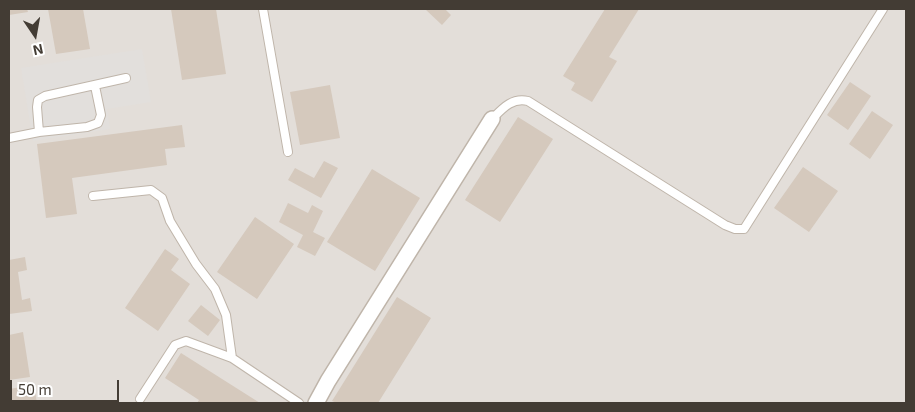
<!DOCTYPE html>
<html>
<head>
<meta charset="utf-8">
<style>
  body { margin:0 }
  #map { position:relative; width:915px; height:412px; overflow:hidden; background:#f1ece4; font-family:"Exo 2",sans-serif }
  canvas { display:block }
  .frame { position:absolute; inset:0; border:10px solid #433c34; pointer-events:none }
  .north { position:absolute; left:10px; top:10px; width:50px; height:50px; -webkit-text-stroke:4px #fff; paint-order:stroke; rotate:168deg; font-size:14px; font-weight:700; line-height:20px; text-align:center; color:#433c34 }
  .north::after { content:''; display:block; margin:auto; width:18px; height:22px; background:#433c34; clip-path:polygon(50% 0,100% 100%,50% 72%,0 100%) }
  .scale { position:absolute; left:10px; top:380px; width:109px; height:22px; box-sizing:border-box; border:2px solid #433c34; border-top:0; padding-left:6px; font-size:15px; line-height:18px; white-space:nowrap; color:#433c34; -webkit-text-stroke:4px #fff; paint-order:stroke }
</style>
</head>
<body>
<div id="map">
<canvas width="915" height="412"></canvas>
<div class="frame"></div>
<div class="north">N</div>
<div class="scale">50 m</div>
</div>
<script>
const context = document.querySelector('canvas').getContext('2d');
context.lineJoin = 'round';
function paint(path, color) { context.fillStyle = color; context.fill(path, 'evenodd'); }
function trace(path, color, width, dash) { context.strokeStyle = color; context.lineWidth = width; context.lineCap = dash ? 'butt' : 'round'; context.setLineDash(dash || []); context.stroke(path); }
paint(new Path2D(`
  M 9,9 L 906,9 L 906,403 L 9,403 Z`), '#e3ded9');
paint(new Path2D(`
  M 142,49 L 151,102 L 107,109 L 110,129 L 33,141 L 21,68 Z`), '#e2dfdc');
paint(new Path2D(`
  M 9,9 L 27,9 L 28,12 L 9,15 Z
  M 48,9 L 83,9 L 90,49 L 56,54 Z
  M 171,9 L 216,9 L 226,74 L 182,80 Z
  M 425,9 L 445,9 L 451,15 L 442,25 Z
  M 605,9 L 639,9 L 609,57 L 617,61 L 592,102 L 571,90 L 575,83 L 563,76 Z
  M 850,82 L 871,96 L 848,130 L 827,115 Z
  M 330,85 L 340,138 L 300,145 L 290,92 Z
  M 872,111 L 893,125 L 870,159 L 849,144 Z
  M 518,117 L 553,139 L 500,222 L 465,200 Z
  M 182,125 L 185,147 L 165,149 L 167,165 L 72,178 L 77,214 L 46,218 L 37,144 Z
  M 324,161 L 338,168 L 321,198 L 288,180 L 295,168 L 314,178 Z
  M 803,167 L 838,191 L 809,232 L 774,208 Z
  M 372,169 L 420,198 L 375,271 L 327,242 Z
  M 288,203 L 308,213 L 312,205 L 323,211 L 313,232 L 325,238 L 315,256 L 297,247 L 303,235 L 279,222 Z
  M 255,217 L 294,244 L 257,299 L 217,272 Z
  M 165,249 L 179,259 L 171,270 L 190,284 L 158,331 L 125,308 Z
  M 25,257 L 27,270 L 18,272 L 22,300 L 30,298 L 32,311 L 9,314 L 9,260 Z
  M 397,297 L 431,318 L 378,403 L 337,403 L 332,401 Z
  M 201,305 L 220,320 L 208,336 L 188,321 Z
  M 23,332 L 30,377 L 9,380 L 9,335 Z
  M 181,353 L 260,403 L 197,403 L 199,400 L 165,378 Z
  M 34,385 L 37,403 L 12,403 L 9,389 Z`), '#d5c9bd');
const service = new Path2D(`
  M 263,9 L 288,152
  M 492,119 C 502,109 512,97 528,101 L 725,225 L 735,229 L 744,229 L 883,9
  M 39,132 L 37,107 L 38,100 L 45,96 L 126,78
  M 9,138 L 39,132 L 87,127 L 98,123 L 101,115 L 95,86
  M 93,196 L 151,190 L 162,198 L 170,221 L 196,264 L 215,289 L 226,315 L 232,358
  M 140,399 L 175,345 L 186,341 L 232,358 L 299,403`);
const minor = new Path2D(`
  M 316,403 L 328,381 L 492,119`);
trace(service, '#bfb5aa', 10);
trace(minor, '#bfb5aa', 18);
trace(service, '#fff', 8);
trace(minor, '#fff', 15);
</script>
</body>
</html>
